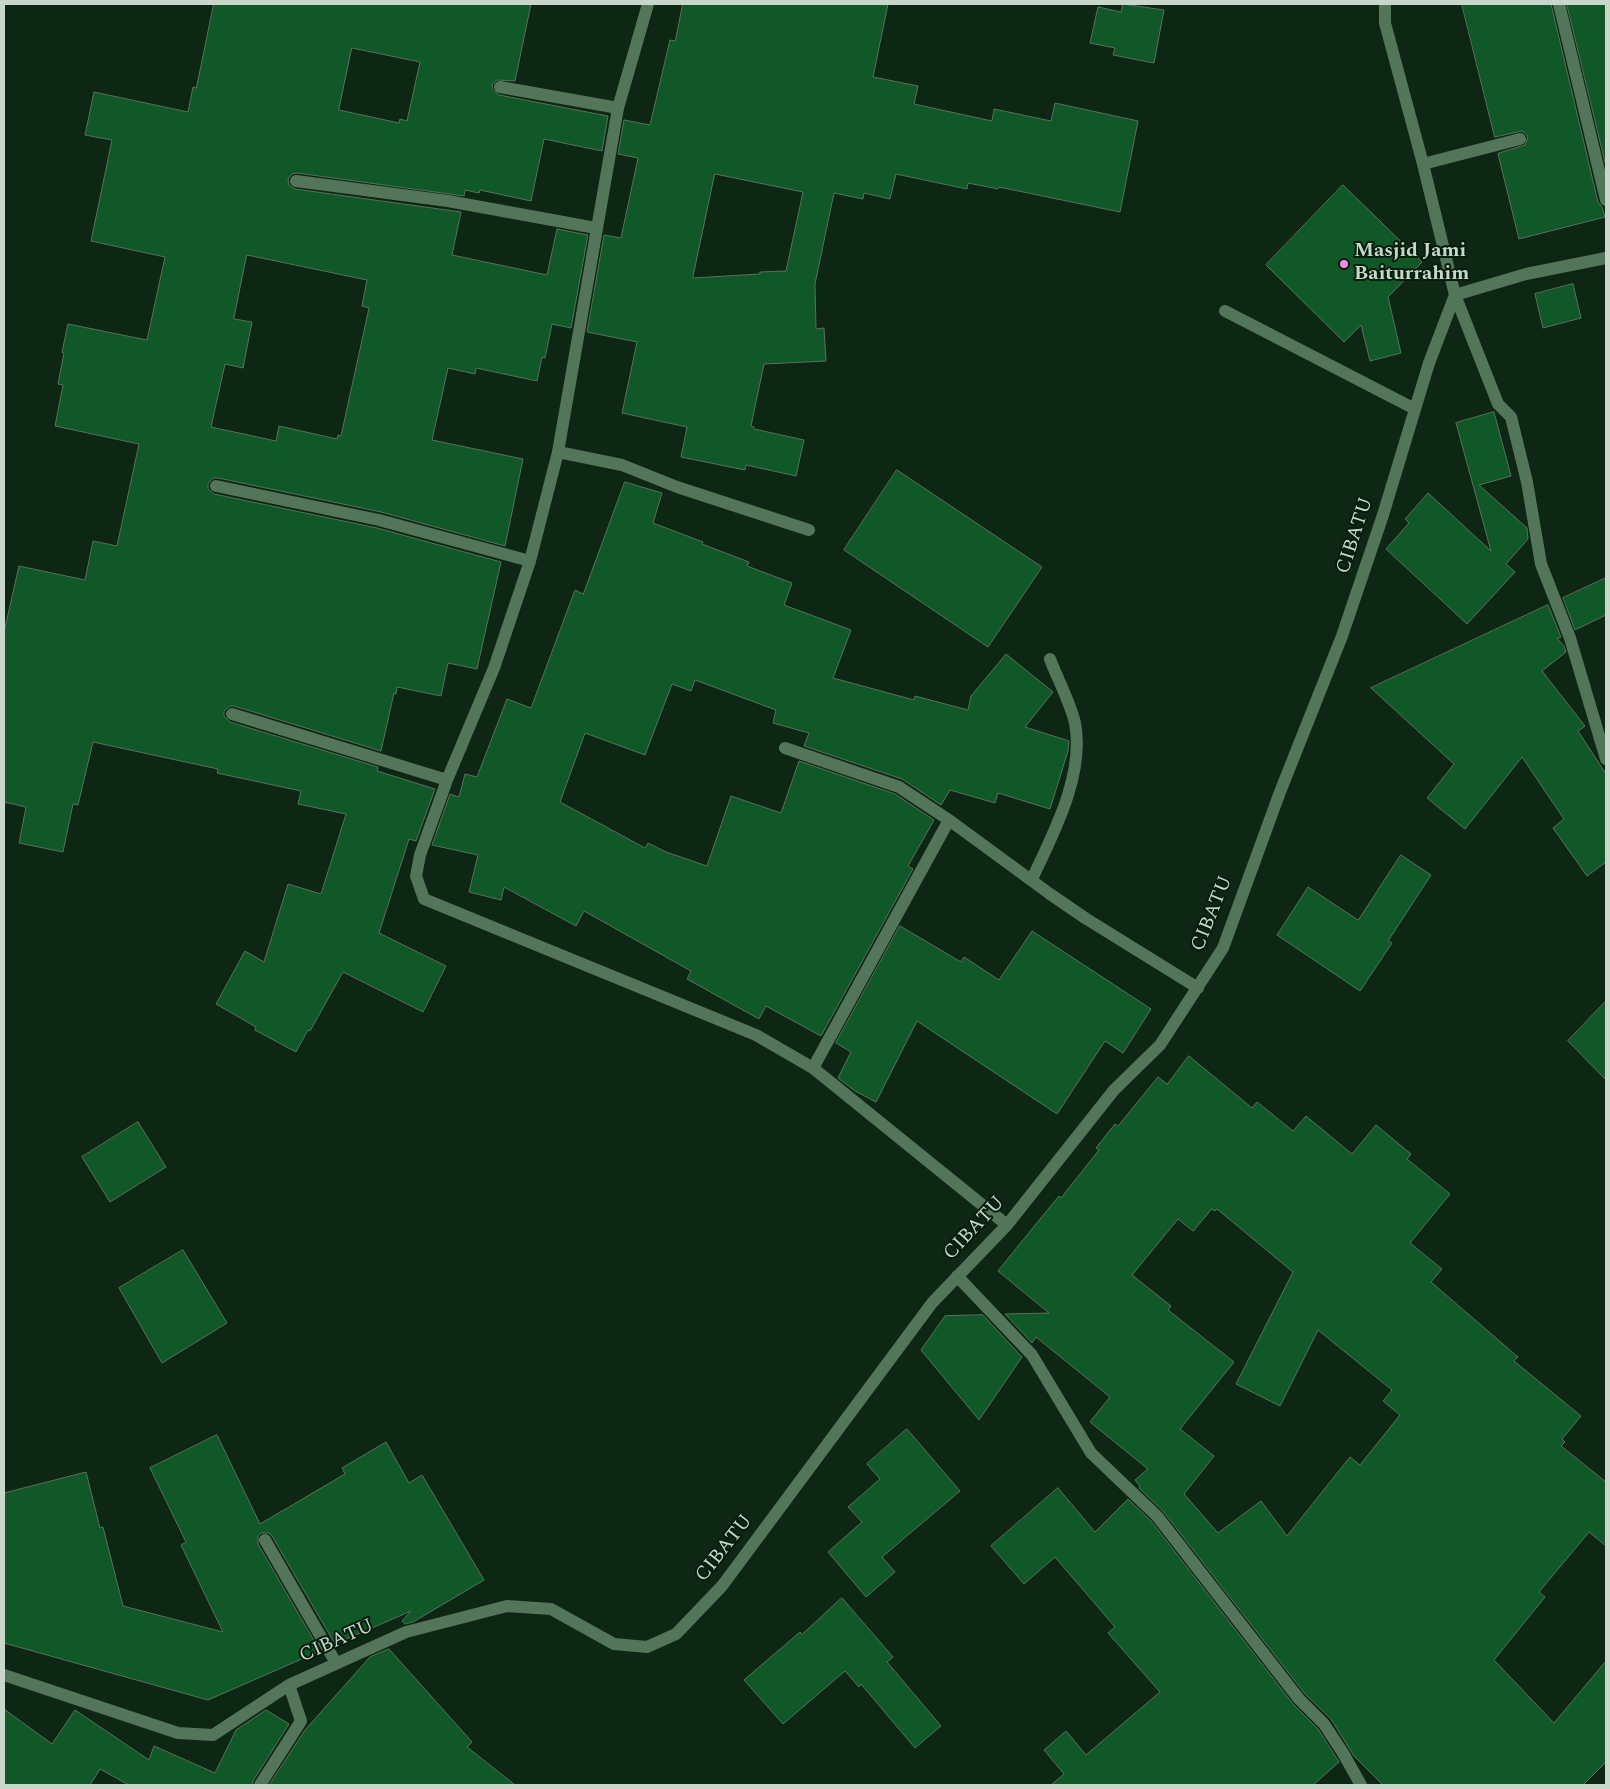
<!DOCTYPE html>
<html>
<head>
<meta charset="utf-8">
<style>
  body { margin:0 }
  #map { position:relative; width:1610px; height:1789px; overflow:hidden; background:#0e2614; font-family:Spectral,serif }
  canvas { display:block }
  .frame { position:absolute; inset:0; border:5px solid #c8d7ca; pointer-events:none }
</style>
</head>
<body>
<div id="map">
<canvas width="1610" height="1789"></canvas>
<div class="frame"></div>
</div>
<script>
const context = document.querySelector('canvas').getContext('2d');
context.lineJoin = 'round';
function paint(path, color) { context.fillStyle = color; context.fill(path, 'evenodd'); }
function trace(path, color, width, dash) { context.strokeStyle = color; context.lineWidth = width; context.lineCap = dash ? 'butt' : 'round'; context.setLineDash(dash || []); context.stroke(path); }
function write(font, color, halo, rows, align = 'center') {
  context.font = font + ' Spectral,serif'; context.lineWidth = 4; context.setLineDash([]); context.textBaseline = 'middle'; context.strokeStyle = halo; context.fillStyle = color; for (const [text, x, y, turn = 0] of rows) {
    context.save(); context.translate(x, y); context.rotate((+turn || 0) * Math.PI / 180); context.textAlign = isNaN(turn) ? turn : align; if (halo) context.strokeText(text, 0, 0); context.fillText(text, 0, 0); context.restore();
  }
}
const building = new Path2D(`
  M 214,4 L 531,4 L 515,81 L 497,80 L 492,85 L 493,90 L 499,95 L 608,116 L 602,151 L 544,139 L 531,201 L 480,190 L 479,193 L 465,190 L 464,196 L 297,173 L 292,174 L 288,179 L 289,185 L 295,189 L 461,212 L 452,255 L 547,275 L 557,229 L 588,235 L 571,328 L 552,324 L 545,358 L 542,357 L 537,381 L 476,368 L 475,374 L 448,368 L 432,440 L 523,459 L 505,546 L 381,512 L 218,478 L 213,478 L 208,484 L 208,489 L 214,494 L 377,528 L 501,562 L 477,669 L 448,663 L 441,696 L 397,687 L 396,694 L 394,693 L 381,751 L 234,706 L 230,706 L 224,711 L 224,716 L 230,722 L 378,767 L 377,771 L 435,789 L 416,841 L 409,839 L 379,933 L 446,966 L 423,1012 L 343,972 L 310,1031 L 308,1030 L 296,1052 L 255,1030 L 256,1027 L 216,1004 L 245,951 L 264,962 L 288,884 L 321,894 L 346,814 L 298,804 L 301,791 L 217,773 L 218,769 L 93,742 L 78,805 L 73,804 L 63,852 L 19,843 L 26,807 L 4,802 L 4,632 L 19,566 L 85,580 L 93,541 L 117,546 L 139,444 L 55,426 L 63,385 L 58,384 L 64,353 L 62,352 L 68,324 L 147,340 L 165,257 L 91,241 L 112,140 L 85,135 L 94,92 L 188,112 L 193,87 L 196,88 ZM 352,48 L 420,62 L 407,121 L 400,119 L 399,123 L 339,110 ZM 247,255 L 367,280 L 362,306 L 369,308 L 341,436 L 338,435 L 337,439 L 279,426 L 276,441 L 211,427 L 225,364 L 243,368 L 252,322 L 234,319 Z
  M 683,4 L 888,4 L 873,77 L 918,86 L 914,104 L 992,121 L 994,109 L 1051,121 L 1055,103 L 1138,121 L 1120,212 L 999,187 L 998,189 L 968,183 L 967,189 L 896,174 L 890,199 L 864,193 L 863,199 L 834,193 L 815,284 L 816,329 L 824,328 L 826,361 L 764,364 L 751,426 L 754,427 L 754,429 L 804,440 L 796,476 L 746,465 L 745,470 L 681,457 L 687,427 L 622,413 L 637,342 L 587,332 L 604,235 L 621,238 L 638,158 L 618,154 L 624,120 L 650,125 L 670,40 L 675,41 ZM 715,174 L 803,192 L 786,271 L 760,272 L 760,274 L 693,278 Z
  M 1123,4 L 1164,10 L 1154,63 L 1113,55 L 1115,48 L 1090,43 L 1098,7 L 1121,12 Z
  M 1462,4 L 1551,4 L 1598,202 L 1602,207 L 1605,217 L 1519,239 L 1498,154 L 1499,153 L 1525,145 L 1528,137 L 1526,134 L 1522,131 L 1495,137 Z
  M 1567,4 L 1606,4 L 1606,166 Z
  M 1343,185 L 1422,262 L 1388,297 L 1401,353 L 1370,361 L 1361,325 L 1344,342 L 1266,265 Z
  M 1573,284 L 1581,318 L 1543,328 L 1535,294 Z
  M 1494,412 L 1511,476 L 1479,485 L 1527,528 L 1528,539 L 1506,564 L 1515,572 L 1467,624 L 1386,549 L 1409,523 L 1405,519 L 1428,493 L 1491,551 L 1456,423 Z
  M 897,470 L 1042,567 L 988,647 L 844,550 Z
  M 625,482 L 662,493 L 653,523 L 703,542 L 702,544 L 749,562 L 747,566 L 792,583 L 784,605 L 851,630 L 833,678 L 914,700 L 915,696 L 968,710 L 971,696 L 1006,654 L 1053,692 L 1025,727 L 1069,741 L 1068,751 L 1050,809 L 998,793 L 995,803 L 950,790 L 941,805 L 902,779 L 804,746 L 809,733 L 773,723 L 776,710 L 695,680 L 691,691 L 672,684 L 645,755 L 585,733 L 560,802 L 645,848 L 648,843 L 666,852 L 707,866 L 731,796 L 781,813 L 799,761 L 895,794 L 934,820 L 908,866 L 913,869 L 821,1036 L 766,1006 L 759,1019 L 687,979 L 691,971 L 584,911 L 576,926 L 504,887 L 501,900 L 469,892 L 478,855 L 432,845 L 450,794 L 459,797 L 465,774 L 477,777 L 507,699 L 531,708 L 575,590 L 583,594 Z
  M 1606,578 L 1606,615 L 1575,630 L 1563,598 Z
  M 1548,605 L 1561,637 L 1557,638 L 1564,646 L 1566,652 L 1542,671 L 1585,726 L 1578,731 L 1606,774 L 1606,862 L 1587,876 L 1553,828 L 1564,819 L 1522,757 L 1465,829 L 1427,798 L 1454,764 L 1371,688 Z
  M 1401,855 L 1431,875 L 1388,941 L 1392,943 L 1360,991 L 1277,935 L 1308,887 L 1358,920 Z
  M 900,926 L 961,962 L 964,957 L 999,980 L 1032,931 L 1151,1009 L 1123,1053 L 1105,1041 L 1057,1114 L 917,1021 L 876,1102 L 855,1091 L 838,1078 L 851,1052 L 836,1043 Z
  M 1606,1001 L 1606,1080 L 1568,1041 Z
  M 1189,1056 L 1252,1108 L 1257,1102 L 1293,1131 L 1306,1116 L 1352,1154 L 1376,1125 L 1411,1154 L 1407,1159 L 1450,1194 L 1410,1243 L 1442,1269 L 1431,1282 L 1518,1357 L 1514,1361 L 1581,1416 L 1562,1439 L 1565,1442 L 1561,1446 L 1606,1482 L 1606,1546 L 1589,1532 L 1539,1592 L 1545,1597 L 1494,1660 L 1554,1723 L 1606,1661 L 1606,1762 L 1583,1785 L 1383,1785 L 1354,1756 L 1331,1719 L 1305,1694 L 1163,1511 L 1139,1488 L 1140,1486 L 1135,1480 L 1148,1469 L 1090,1422 L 1110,1397 L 1036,1337 L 1032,1343 L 1005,1314 L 1049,1313 L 998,1271 L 1036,1224 L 1059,1196 L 1061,1198 L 1099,1150 L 1096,1148 L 1115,1124 L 1118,1126 L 1158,1077 L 1167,1084 ZM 1212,1209 L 1215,1211 L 1217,1209 L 1293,1272 L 1236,1384 L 1280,1406 L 1318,1330 L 1392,1390 L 1383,1401 L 1400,1415 L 1360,1465 L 1350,1457 L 1287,1536 L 1261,1501 L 1218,1533 L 1184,1494 L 1214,1456 L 1180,1429 L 1234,1362 L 1168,1310 L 1171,1306 L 1132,1275 L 1178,1219 L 1193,1231 Z
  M 138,1122 L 166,1167 L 110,1202 L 82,1157 Z
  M 183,1250 L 227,1323 L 162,1363 L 119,1288 Z
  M 983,1315 L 1022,1357 L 979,1420 L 921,1350 L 945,1316 Z
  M 907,1429 L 960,1491 L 882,1557 L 895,1572 L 866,1597 L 828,1552 L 862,1522 L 848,1507 L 880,1479 L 867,1464 Z
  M 217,1435 L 260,1524 L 345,1474 L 342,1468 L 386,1442 L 409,1483 L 422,1475 L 484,1580 L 413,1622 L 405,1624 L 402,1621 L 411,1611 L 335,1644 L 272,1536 L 269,1533 L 261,1533 L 258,1536 L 258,1544 L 320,1651 L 208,1700 L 4,1643 L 4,1493 L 86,1472 L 100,1528 L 103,1527 L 123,1606 L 223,1632 L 181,1545 L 186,1542 L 150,1468 Z
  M 1058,1488 L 1095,1532 L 1128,1499 L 1151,1521 L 1293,1704 L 1318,1729 L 1339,1762 L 1313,1785 L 1051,1785 L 1064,1774 L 1044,1750 L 1066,1731 L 1086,1755 L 1160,1692 L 1108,1633 L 1115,1627 L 1055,1557 L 1024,1584 L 991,1546 Z
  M 842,1598 L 893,1657 L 887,1662 L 941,1726 L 915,1748 L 861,1684 L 859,1687 L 845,1671 L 783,1724 L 744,1680 L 800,1632 L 802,1634 Z
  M 389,1649 L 472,1742 L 467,1747 L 515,1785 L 269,1785 L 305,1730 L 370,1657 Z
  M 4,1709 L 52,1744 L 75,1710 L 149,1760 L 154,1746 L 215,1773 L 236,1730 L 266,1710 L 289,1724 L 253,1781 L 252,1785 L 129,1785 L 100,1769 L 90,1785 L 4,1785 Z`);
paint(building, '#105828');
trace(building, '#58725c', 1);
trace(new Path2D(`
  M 648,4 L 618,108 L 558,452 L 530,561 L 494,668 L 447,780 L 420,855 L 416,876 L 424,899 L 756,1035 L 813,1068 L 1007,1225
  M 1385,4 L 1385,23 L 1423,164 L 1455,295 L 1498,404 L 1511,417 L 1527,482 L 1541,564 L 1570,638 L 1606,759
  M 1559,4 L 1606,200
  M 500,87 L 618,108
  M 1423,164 L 1520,139
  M 296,181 L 448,201 L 596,228
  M 1225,311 L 1415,409
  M 558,452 L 622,465 L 677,487 L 809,530
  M 216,486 L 379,520 L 530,561
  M 232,714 L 447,780
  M 785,748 L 899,787 L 949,820 L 1050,894 L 1085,918 L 1198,988
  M 1032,879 C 1053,834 1085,775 1075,723 C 1070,702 1058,680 1050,659
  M 813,1068 L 949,820
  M 957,1276 L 1032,1355 L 1091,1453 L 1157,1516 L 1299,1699 L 1324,1724 L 1343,1753 L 1361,1785
  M 265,1540 L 336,1663
  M 4,1675 L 178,1733 L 213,1735 L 289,1685 L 406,1632 L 507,1606 L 551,1609 L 614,1644 L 647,1647 L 676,1634 L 722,1586 L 932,1303 L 1007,1225 L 1114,1090 L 1160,1045 L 1223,948 L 1280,792 L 1342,636 L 1383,515 L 1429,363 L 1455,295 L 1526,274 L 1606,258
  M 260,1785 L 301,1721 L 289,1685`), '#53755a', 12);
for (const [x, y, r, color] of [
  [1344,264,5,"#f589ee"]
]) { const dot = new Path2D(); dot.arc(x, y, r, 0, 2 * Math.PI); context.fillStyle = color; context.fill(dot); trace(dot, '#051d0b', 2); }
write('bold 20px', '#c8d7ca', '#051d0b', [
  ["Masjid Jami",1354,252],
  ["Baiturrahim",1354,275]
], 'left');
write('20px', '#c8d7ca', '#051d0b', [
  ["CIBATU",1356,536,-72],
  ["CIBATU",1213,914,-68],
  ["CIBATU",975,1229,-47],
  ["CIBATU",725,1549,-52],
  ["CIBATU",337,1642,-24]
]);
</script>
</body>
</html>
